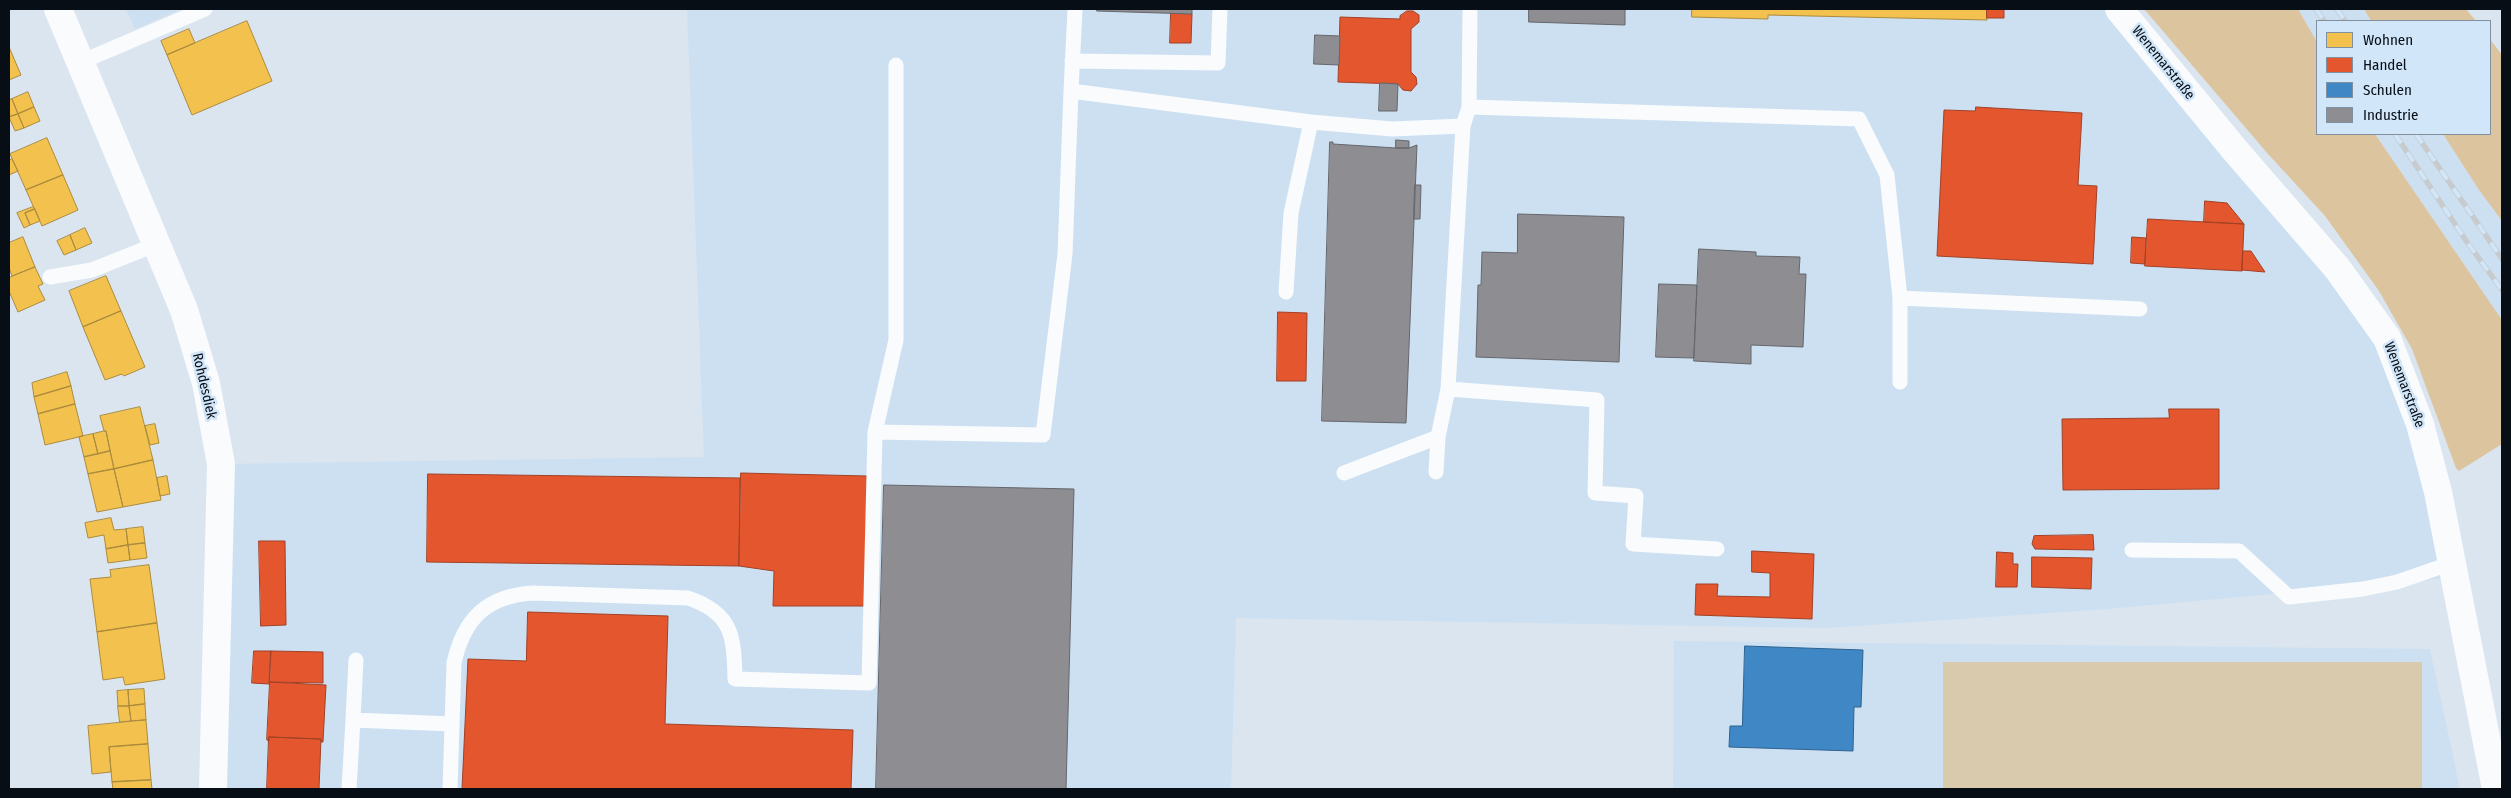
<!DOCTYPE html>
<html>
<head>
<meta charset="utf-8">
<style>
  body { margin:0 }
  #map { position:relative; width:2511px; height:798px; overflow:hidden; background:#dae5f0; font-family:"Fira Sans Condensed",sans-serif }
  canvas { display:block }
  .frame { position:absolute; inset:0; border:10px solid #080e15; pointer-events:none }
  .legend { position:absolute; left:2316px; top:20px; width:175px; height:115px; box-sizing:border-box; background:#d1e6f9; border:1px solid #81909e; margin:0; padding:6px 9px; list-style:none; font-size:15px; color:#080e15 }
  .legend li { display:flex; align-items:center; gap:10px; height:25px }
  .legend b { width:25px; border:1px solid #81909e }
</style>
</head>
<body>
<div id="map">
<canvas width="2511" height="798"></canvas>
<div class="frame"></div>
<ul class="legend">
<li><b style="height:14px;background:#f2c14e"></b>Wohnen</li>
<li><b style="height:14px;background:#e4572e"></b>Handel</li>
<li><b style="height:14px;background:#3f88c5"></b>Schulen</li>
<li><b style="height:14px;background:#8d8d92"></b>Industrie</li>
</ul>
</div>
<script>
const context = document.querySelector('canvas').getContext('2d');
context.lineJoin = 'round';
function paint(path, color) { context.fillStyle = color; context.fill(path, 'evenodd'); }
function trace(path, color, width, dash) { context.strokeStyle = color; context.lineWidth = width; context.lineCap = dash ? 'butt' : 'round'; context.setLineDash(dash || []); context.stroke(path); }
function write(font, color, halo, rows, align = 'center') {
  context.font = font + ' "Fira Sans Condensed",sans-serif'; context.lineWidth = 5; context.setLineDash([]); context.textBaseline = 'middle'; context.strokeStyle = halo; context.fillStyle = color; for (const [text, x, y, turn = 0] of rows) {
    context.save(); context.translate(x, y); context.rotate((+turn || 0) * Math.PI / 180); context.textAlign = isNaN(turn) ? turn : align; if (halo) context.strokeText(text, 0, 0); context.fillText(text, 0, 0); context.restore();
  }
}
paint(new Path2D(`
  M 126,9 L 182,9 L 135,29 Z
  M 687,9 L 2119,9 L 2387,338 L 2457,577 L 2108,609 L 1826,628 L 1236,618 L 1231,789 L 213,789 L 221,464 L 704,457 Z
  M 2298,9 L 2364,9 L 2371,21 L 2317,21 L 2317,42 Z
  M 2375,134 L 2443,134 L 2479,190 L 2502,221 L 2502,320 Z
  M 1674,641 L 2430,649 L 2460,789 L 1673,789 Z`), '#cce0f2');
paint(new Path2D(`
  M 1943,662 L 2422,662 L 2422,789 L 1943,789 Z`), '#dacaad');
paint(new Path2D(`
  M 2144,9 L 2298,9 L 2317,42 L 2317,134 L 2375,134 L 2502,320 L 2502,444 L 2459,471 L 2456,468 L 2412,349 L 2379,291 L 2325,216 L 2268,154 Z
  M 2364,9 L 2466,9 L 2476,21 L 2371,21 Z
  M 2490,39 L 2502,55 L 2502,221 L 2479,190 L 2443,134 L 2490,134 Z`), '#dcc59e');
const homes = new Path2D(`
  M 1692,9 L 1987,9 L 1987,20 L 1768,15 L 1768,19 L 1692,17 Z
  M 247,21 L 272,81 L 192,115 L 167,55 Z
  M 189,29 L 195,43 L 167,55 L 161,41 Z
  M 9,47 L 21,75 L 9,80 Z
  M 28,92 L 34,107 L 18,114 L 12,99 Z
  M 12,99 L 18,114 L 9,117 L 9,100 Z
  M 34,107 L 40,121 L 24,128 L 18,114 Z
  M 18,114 L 24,128 L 15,131 L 9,117 Z
  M 47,138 L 63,175 L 26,190 L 10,154 Z
  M 12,159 L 18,171 L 9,175 L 9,161 Z
  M 63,175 L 78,210 L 42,226 L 26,190 Z
  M 33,207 L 35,209 L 25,213 L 30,225 L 24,228 L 17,213 Z
  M 35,209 L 40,221 L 30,225 L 25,213 Z
  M 85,228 L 92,243 L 76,250 L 70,235 Z
  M 70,235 L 76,250 L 64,255 L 57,241 Z
  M 23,237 L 35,267 L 12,276 L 9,268 L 9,243 Z
  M 35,267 L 43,284 L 38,286 L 45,300 L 18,312 L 9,291 L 9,278 Z
  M 106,276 L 121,311 L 83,327 L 69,291 Z
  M 121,311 L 145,367 L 124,376 L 122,374 L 105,380 L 83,327 Z
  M 67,372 L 71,386 L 34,397 L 32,383 Z
  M 71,386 L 75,404 L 38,414 L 34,397 Z
  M 75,404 L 83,436 L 45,445 L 38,414 Z
  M 140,407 L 153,460 L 114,469 L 106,431 L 104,431 L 100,416 Z
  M 155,424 L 159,443 L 150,445 L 145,426 Z
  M 104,431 L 106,431 L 110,451 L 98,454 L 93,434 Z
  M 93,434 L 98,454 L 84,457 L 79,437 Z
  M 110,451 L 114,469 L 88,474 L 84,457 Z
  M 153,460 L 161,500 L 123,507 L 114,469 Z
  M 114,469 L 123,507 L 97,512 L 88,474 Z
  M 167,476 L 170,494 L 160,496 L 157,478 Z
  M 111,518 L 114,530 L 126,529 L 128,545 L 106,549 L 104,535 L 88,538 L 85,523 Z
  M 143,527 L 145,543 L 128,545 L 126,529 Z
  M 145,543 L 147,558 L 130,560 L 128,545 Z
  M 128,545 L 130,560 L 108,563 L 106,549 Z
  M 149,565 L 157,623 L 97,632 L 90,579 L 111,577 L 110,570 Z
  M 157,623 L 165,679 L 125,685 L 123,677 L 103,680 L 97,632 Z
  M 144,689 L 145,704 L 129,706 L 128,690 Z
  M 128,690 L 129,706 L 118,706 L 117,691 Z
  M 145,704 L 146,720 L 131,721 L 129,706 Z
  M 118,706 L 129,706 L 131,721 L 120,722 Z
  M 146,720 L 148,744 L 109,747 L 111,772 L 92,774 L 88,726 Z
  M 148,744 L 151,780 L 112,782 L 109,747 Z
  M 151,780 L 152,789 L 113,789 L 112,782 Z`);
paint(homes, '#f2c14e');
trace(homes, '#ac8b3d', 1);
const shops = new Path2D(`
  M 1987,9 L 2004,9 L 2004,18 L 1987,18 Z
  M 1407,11 L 1413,11 L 1419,15 L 1419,22 L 1411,29 L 1411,72 L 1416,77 L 1417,84 L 1411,91 L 1403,90 L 1398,84 L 1338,82 L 1340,17 L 1400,19 L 1400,16 Z
  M 1171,13 L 1192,14 L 1191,43 L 1170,43 Z
  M 1976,107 L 2082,113 L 2078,185 L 2097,186 L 2093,264 L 1937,256 L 1944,110 L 1975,111 Z
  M 2205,201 L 2227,203 L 2244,224 L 2204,222 Z
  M 2148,219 L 2244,224 L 2242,271 L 2145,266 Z
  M 2132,237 L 2146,238 L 2145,264 L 2131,263 Z
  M 2243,251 L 2251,251 L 2265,272 L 2242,270 Z
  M 1278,312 L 1307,313 L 1306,381 L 1277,381 Z
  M 2169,409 L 2219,409 L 2219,489 L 2063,490 L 2062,419 L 2169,418 Z
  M 741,473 L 867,476 L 865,606 L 773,606 L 774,571 L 739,566 Z
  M 428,474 L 740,478 L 739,566 L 427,562 Z
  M 2093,535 L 2094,550 L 2035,549 L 2032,544 L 2034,536 Z
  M 259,541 L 285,541 L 286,625 L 261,626 Z
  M 1752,551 L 1814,554 L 1812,619 L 1695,615 L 1696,584 L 1718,584 L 1717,596 L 1770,597 L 1770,573 L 1752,572 Z
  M 1997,552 L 2013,553 L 2013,564 L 2018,564 L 2017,587 L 1996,587 Z
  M 2032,557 L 2092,558 L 2091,589 L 2032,587 Z
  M 528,612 L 668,616 L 665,724 L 853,730 L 851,789 L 462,789 L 468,659 L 526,661 Z
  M 254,651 L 271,651 L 269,684 L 252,683 Z
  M 271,651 L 323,652 L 323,683 L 270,682 Z
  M 270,682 L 326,685 L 323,742 L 321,742 L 321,739 L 269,737 L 269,741 L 267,740 Z
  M 269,737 L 321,739 L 319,789 L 267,789 Z`);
paint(shops, '#e4572e');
trace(shops, '#a24126', 1);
const schools = new Path2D(`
  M 1745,646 L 1863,650 L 1861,707 L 1854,707 L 1853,751 L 1729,747 L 1730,726 L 1742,726 Z`);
paint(schools, '#3f88c5');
trace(schools, '#2e6390', 1);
const industry = new Path2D(`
  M 1097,9 L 1192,9 L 1192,14 L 1097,11 Z
  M 1529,9 L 1625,9 L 1625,25 L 1529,22 Z
  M 1315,35 L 1340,36 L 1339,65 L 1314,64 Z
  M 1380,83 L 1398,84 L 1397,111 L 1379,111 Z
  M 1396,140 L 1409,141 L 1409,148 L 1396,148 Z
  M 1330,142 L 1333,142 L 1333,144 L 1396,148 L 1409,148 L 1417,145 L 1406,423 L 1322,421 Z
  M 1415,185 L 1421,185 L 1420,219 L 1414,219 Z
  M 1518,214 L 1624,217 L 1619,362 L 1476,357 L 1478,285 L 1481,285 L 1482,252 L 1517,253 Z
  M 1699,249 L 1756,252 L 1756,256 L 1800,257 L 1799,274 L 1806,274 L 1803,347 L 1751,345 L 1751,364 L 1694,361 Z
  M 1659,284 L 1697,285 L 1694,358 L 1656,357 Z
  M 884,485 L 1074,489 L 1066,789 L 876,789 Z`);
paint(industry, '#8d8d92');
trace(industry, '#65676c', 1);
trace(new Path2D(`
  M 1075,9 L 1071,91 L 1311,122 L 1392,129 L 1463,126
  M 1072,61 L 1218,63 L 1220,9
  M 81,62 L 205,9
  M 1469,107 L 1859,119 L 1887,175 L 1900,298
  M 50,277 L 92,270 L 157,244
  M 1286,292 L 1291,213 L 1311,122
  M 1900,382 L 1900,298 L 2140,309
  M 1448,389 L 1597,400 L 1595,493 L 1636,496 L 1633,544 L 1717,549
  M 875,432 L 896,340 L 896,65
  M 1436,472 L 1438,437 L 1448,389 L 1463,126 L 1469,107 L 1470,9
  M 1344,473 L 1438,437
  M 2132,550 L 2239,551 L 2289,597 L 2363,589 L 2397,582 L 2452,563
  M 353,720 L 356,660
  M 349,789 L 353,720 L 452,724
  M 450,789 L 454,663 C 464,618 487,596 533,593 L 688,598 C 733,613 734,637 735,679 L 869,683 L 875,432 L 1043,435 L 1065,254 L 1071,91`), '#f9fbfd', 15);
trace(new Path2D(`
  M 58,9 L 184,310 L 206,383 L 221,464 L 213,789
  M 2119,9 L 2234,149 L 2337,268 L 2387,338 L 2420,424 L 2438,492 L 2496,789`), '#f9fbfd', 28);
const rail = new Path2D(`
  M 2316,9 L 2324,21
  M 2337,9 L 2345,21
  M 2395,134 L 2467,242 L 2502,290
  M 2416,134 L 2502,259`);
trace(rail, '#c7cbce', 5.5);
trace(rail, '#d1e6f9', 4, [11]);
write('14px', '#080e15', '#d1e6f9', [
  ["Wenemarstraße",2163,63,51],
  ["Wenemarstraße",2404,385,69],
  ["Rohdesdiek",204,386,77]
]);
</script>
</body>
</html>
